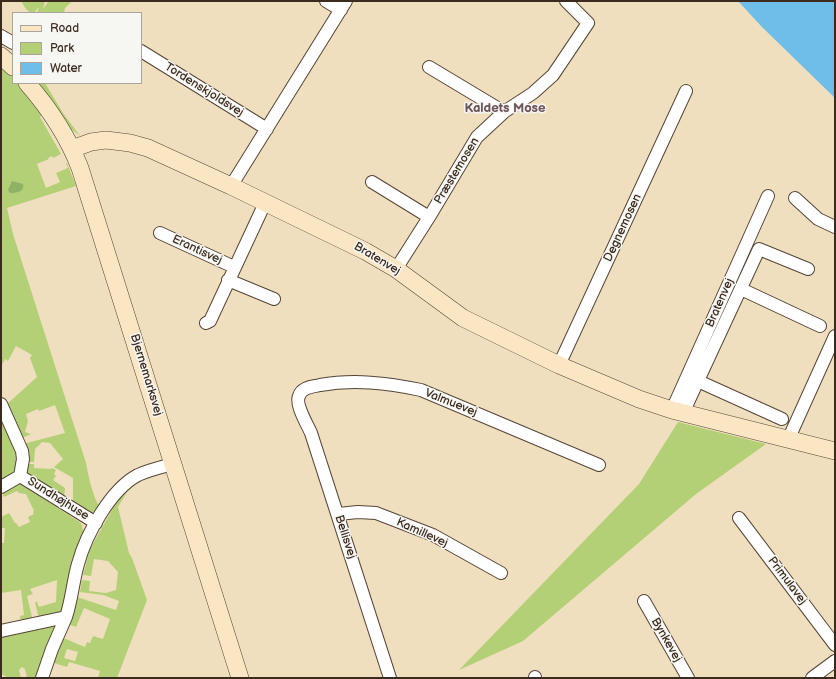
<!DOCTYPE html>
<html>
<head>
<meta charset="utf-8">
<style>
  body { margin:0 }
  #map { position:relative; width:836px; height:679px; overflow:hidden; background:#efdfbf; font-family:"Balsamiq Sans",sans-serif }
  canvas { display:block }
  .frame { position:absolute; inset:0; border:2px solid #3b2a1e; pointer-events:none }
  .legend { position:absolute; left:12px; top:12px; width:130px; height:72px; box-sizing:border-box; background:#f6f6f2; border:1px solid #aba49d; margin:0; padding:5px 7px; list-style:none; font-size:12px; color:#3b2a1e }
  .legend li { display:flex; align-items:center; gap:8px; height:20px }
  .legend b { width:20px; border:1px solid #aba49d }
</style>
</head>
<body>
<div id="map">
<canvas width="836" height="679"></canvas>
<div class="frame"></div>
<ul class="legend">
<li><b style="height:5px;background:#fbe6c4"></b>Road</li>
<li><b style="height:11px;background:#b4d076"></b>Park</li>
<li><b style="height:11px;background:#6ebee9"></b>Water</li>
</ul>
</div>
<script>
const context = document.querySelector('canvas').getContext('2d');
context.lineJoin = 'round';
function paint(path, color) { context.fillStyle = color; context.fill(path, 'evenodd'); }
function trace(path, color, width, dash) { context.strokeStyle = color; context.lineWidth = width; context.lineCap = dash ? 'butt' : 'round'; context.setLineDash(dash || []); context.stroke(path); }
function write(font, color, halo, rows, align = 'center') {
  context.font = font + ' "Balsamiq Sans",sans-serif'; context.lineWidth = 3; context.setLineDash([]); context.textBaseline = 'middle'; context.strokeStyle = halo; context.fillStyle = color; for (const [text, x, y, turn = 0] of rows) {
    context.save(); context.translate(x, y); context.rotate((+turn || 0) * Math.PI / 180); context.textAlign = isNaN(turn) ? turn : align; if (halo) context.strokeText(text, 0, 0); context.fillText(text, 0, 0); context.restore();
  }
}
paint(new Path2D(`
  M 21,1 L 45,1 L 43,9 L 48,2 L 47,1 L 71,2 L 65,8 L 64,13 L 37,13 L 39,7 L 34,13 C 27,13 25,7 21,1 Z
  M 1,65 L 13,77 L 13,83 L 19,83 L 42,114 L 40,117 L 61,154 L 53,158 L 52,156 L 48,158 L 49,159 L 37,164 L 46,188 L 60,182 L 56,173 L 68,168 L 66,163 L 67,163 L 76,186 L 7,208 L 13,234 L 86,463 C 88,474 93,498 100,507 L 96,512 L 92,513 L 73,503 L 73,478 L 54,467 L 63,459 L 50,443 L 42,442 L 35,449 L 34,462 L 27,462 L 23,444 L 65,433 L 55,405 L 39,411 L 38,409 L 26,414 L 28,421 L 25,432 L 31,434 L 20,439 L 6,405 L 37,377 L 30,358 L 32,355 L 16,346 L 8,361 L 5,359 L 1,367 Z
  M 37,83 L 45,83 L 63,113 L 80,136 L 71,129 Z
  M 1,419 L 8,434 L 11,436 L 18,452 L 17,471 L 1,483 Z
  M 678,422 L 766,444 L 696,494 L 523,641 L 459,670 L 639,484 Z
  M 26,464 L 34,464 L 34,468 L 51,469 L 52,468 L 56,470 L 54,474 L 56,476 L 53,480 L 65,488 L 64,498 L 27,474 Z
  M 19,482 L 26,485 L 26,487 L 81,523 L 83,530 L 85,531 L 63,610 L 61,612 L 39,619 L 35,602 L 37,602 L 39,607 L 56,602 L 57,580 L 30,589 L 33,594 L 27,596 L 33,621 L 21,623 L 20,616 L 24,615 L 21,590 L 1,593 L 1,543 L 4,543 L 5,528 L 1,528 L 1,517 L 9,513 L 15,523 L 16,523 L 19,527 L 30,522 L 28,517 L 34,514 L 33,512 L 34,511 L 26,494 L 19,493 L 17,491 L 4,497 L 2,492 Z
  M 137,483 L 127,492 L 118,507 L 129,553 L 132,558 L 147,600 L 117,678 L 98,678 L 100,671 L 69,662 L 67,667 L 51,662 L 61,637 C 70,640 76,644 85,647 L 87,642 L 90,643 L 93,636 L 103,639 L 110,619 L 84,608 L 76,627 L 68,624 L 77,597 L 116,610 L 119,601 L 103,595 L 80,592 L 82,580 L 90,581 L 89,591 L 106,593 L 116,590 L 118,572 L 108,561 L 94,559 L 91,576 L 83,575 L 90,549 L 109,515 L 120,497 L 126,491 ZM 67,649 L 78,652 L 75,661 L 64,658 Z
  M 55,625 L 57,629 L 50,646 L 46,646 L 40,665 L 41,668 L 38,678 L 27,678 L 25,669 L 22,667 L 19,670 L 21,678 L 9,678 L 1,674 L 1,637 L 19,634 L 21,631 Z`), '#b4d076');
paint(new Path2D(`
  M 12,181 L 23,184 C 25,192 16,193 10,193 L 8,190 Z`), '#8fb267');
paint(new Path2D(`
  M 738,1 L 835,1 L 835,98 L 762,27 Z`), '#6ebee9');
const street = new Path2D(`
  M 326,1 L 341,10
  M 1,36 L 13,43
  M 141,51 L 267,129
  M 429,67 L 504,112
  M 372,182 L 429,217
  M 231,186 L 346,1
  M 795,198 L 818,219 L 835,227
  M 160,233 L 234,267
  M 396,269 L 431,214 L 477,137 L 504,112 L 533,93 L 553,75 L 588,23 L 566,1
  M 228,280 L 274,299
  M 741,289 L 820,326
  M 206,323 L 210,321 L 265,203
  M 559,365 L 686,91
  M 698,381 L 782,419
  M 1,404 L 22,451 L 23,459 L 20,476 L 1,487
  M 672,410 L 768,196
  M 683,413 L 759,249 L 808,269
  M 788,440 L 835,336
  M 20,476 L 96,523
  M 338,514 L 358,512 L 376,513 L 433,535 L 501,573
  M 739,518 L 835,645
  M 644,601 L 688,678
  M 66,617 C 72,599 73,581 78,564 C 86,534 111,489 138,475 C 149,470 162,467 173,464
  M 1,631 L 66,617 L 52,649 L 42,678
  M 535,677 L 535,678
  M 390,678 L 311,433 C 307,424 295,404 299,396 C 302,387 312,387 320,385 C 354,379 387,383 421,390 L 599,465
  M 812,678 L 835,661`);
const secondary = new Path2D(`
  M 1,56 L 13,67
  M 27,83 C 49,108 68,137 80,168 L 240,678
  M 72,149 L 91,142 L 106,140 L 130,143 L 148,148 L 231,186 L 365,251 L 396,269 L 463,318 L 559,365 L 639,399 L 672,410 L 835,451`);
trace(street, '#564536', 14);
trace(secondary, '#564536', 18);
trace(street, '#fff', 12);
trace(secondary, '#fbe6c4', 17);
write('12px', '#3b2a1e', '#f6f6f2', [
  ["Tordenskjoldsvej",204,90,32],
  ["Præstemosen",457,171,-59],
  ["Degnemosen",623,228,-65],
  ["Erantisvej",197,250,25],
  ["Bratenvej",377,259,31],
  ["Bratenvej",720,303,-66],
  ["Bjernemarksvej",146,375,73],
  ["Valmuevej",451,403,22],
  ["Sundhøjhuse",58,499,32],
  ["Kamillevej",422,533,24],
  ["Bellisvej",345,537,72],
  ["Primulavej",787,581,53],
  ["Bynkevej",666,640,60]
]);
write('bold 13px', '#6d555b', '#f6f6f2', [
  ["Kaldets Mose",505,109]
]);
</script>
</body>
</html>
